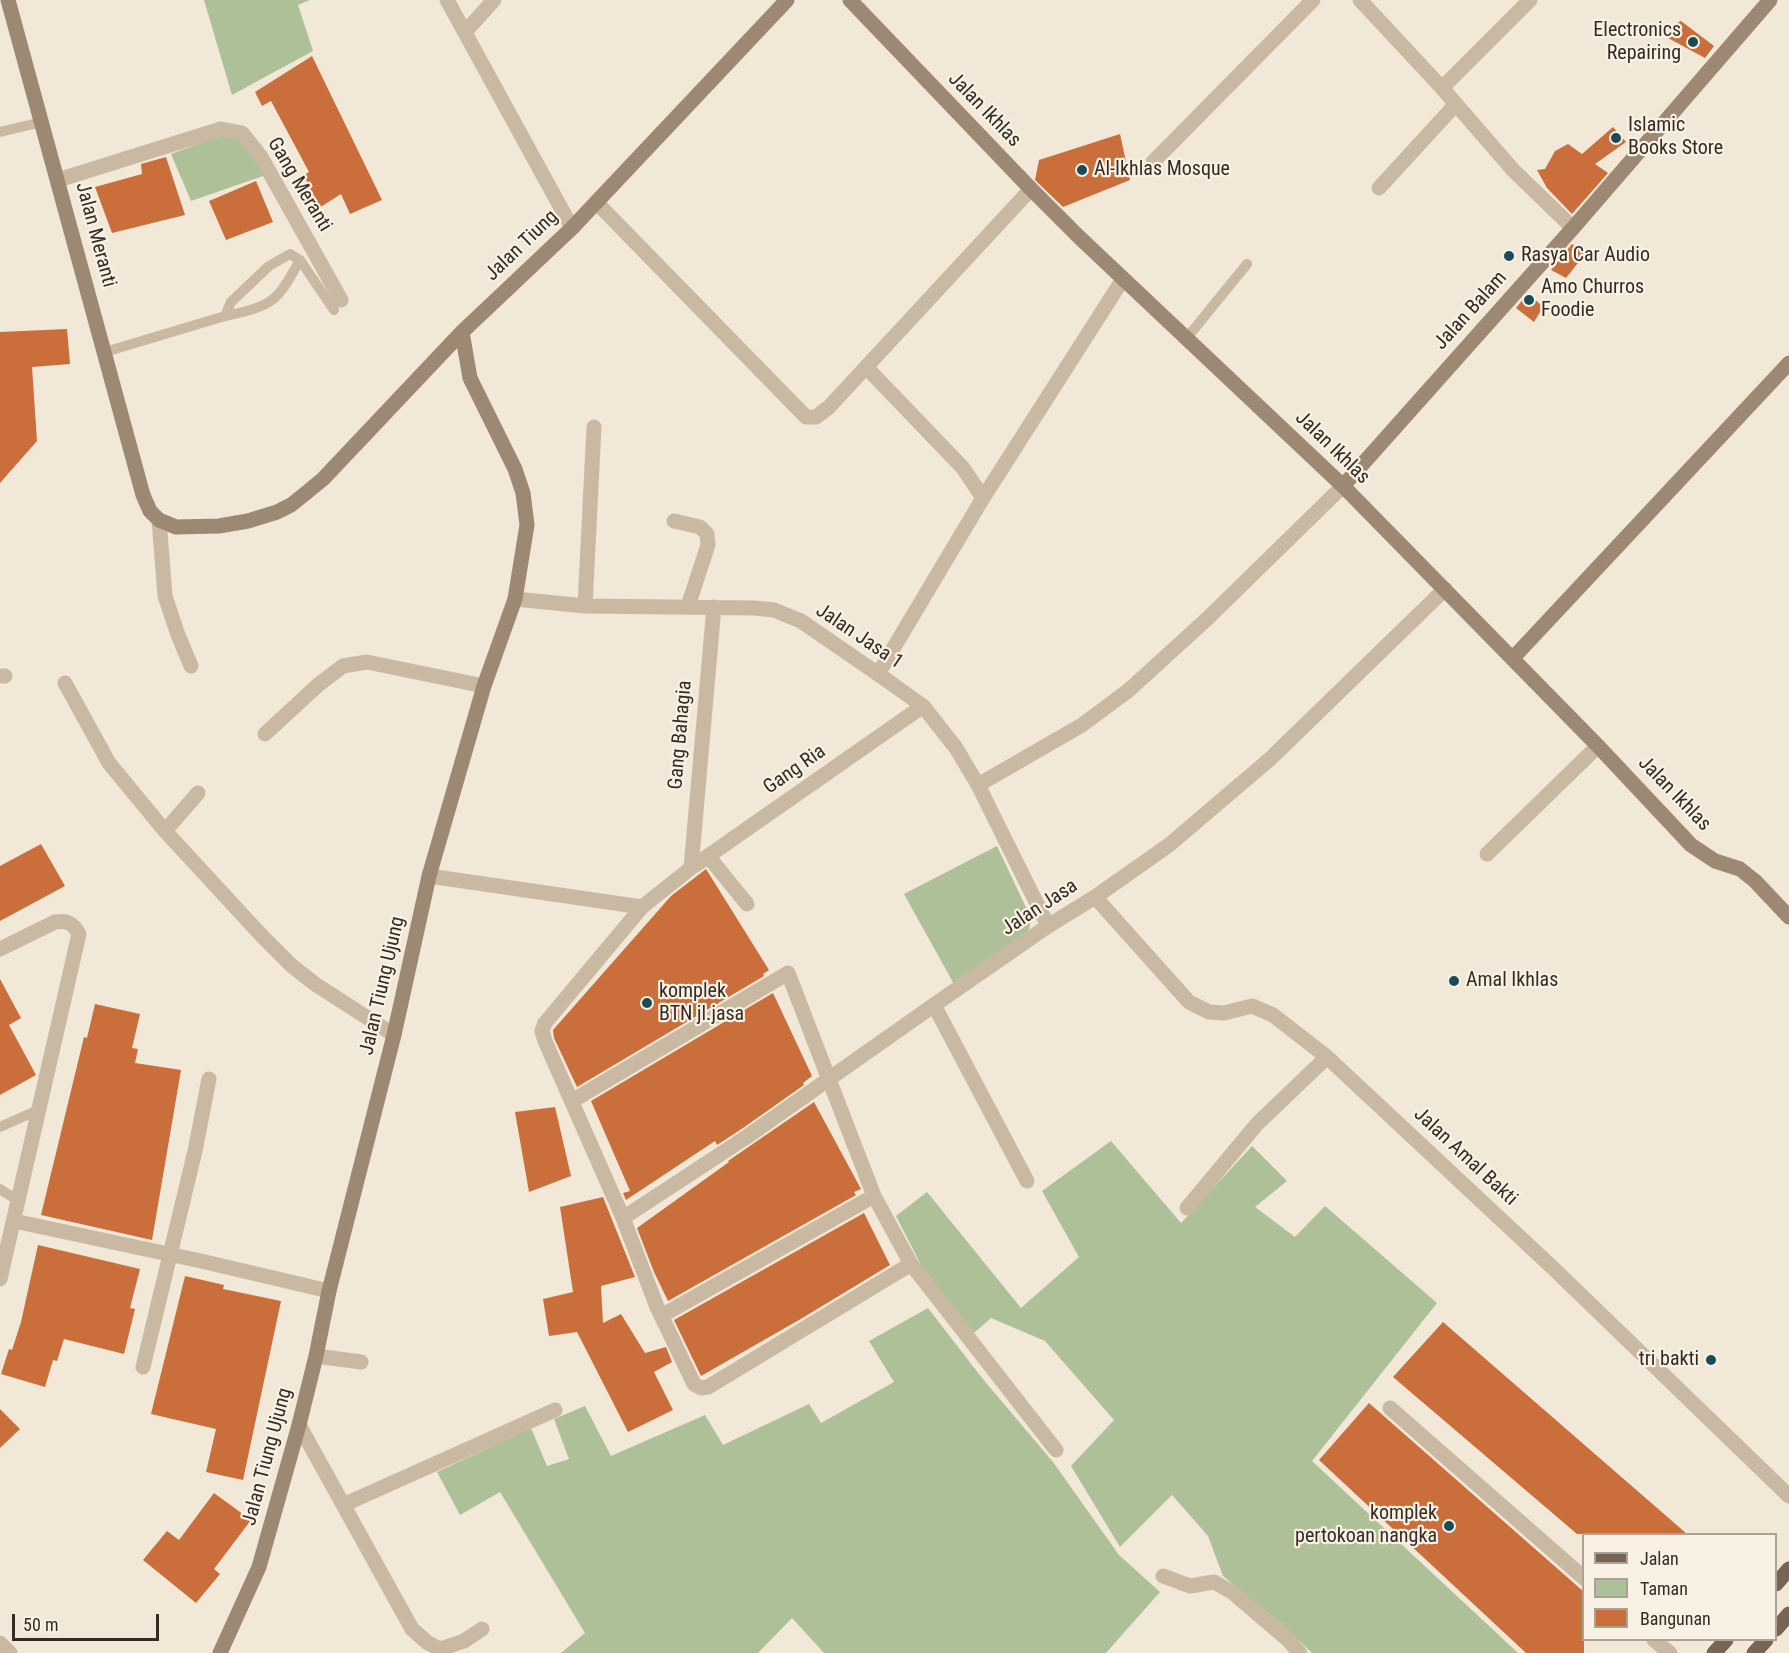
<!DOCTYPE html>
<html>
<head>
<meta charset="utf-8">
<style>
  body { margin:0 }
  #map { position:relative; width:1789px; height:1653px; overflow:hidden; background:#f1e8d7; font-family:"Roboto Condensed",sans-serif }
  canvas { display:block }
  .legend { position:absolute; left:1582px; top:1533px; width:195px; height:108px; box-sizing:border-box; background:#f9f1e3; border:2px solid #aaa297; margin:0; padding:8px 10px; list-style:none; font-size:18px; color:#342b25 }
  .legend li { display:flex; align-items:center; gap:12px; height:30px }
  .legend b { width:30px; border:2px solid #aaa297 }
  .scale { position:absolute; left:12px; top:1614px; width:147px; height:27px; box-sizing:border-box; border:3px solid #342b25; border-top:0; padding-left:8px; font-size:18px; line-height:21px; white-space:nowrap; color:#342b25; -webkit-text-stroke:4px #f9f1e3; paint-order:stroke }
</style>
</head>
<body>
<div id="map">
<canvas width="1789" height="1653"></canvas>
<ul class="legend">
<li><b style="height:8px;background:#776455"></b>Jalan</li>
<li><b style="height:16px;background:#aec097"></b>Taman</li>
<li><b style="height:16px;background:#ca6f3c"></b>Bangunan</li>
</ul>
<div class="scale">50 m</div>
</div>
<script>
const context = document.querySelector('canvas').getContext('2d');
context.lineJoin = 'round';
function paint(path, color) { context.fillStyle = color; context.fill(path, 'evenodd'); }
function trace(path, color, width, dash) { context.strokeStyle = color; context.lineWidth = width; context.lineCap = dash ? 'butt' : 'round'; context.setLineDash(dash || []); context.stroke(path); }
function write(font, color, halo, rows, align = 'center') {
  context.font = font + ' "Roboto Condensed",sans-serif'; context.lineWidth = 4.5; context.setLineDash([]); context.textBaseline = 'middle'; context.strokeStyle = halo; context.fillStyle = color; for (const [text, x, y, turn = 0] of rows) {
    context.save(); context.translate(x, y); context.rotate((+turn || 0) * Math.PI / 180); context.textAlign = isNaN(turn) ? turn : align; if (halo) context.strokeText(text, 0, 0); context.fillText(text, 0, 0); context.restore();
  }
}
paint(new Path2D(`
  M 204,0 L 310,0 L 298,5 L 313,51 L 232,95 Z
  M 225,134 L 240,141 L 266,175 L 191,201 L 171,154 Z
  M 997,846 L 1031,918 L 1029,930 L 954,984 L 904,894 Z
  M 1111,1141 L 1181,1223 L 1252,1146 L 1287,1181 L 1255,1207 L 1295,1237 L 1325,1206 L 1437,1303 L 1312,1461 L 1518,1653 L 1312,1653 L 1280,1623 L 1223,1576 L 1208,1536 L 1172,1495 L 1120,1547 L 1071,1466 L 1114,1420 L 1045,1341 L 991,1318 L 974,1333 L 922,1267 L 896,1216 L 927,1192 L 1021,1308 L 1079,1257 L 1042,1191 Z
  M 928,1308 L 982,1378 L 1053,1462 L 1119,1555 L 1160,1592 L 1106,1653 L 824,1653 L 792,1618 L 758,1653 L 561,1653 L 585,1633 L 500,1492 L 460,1515 L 437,1472 L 531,1428 L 547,1466 L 569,1459 L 554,1419 L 585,1406 L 611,1456 L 705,1415 L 723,1445 L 809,1404 L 821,1423 L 894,1382 L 869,1341 Z`), '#aec097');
paint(new Path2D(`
  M 1681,21 L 1714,46 L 1705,58 L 1668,38 L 1666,29 Z
  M 312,56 L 382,200 L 350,214 L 341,194 L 319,208 L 304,175 L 309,172 L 271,101 L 262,106 L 255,92 Z
  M 1613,127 L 1626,142 L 1595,164 L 1608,173 L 1572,214 L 1547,188 L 1537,170 L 1545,169 L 1555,151 L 1568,144 L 1582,154 Z
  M 1120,134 L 1130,180 L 1063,207 L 1035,180 L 1039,160 Z
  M 166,157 L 185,215 L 112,233 L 95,187 L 142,174 L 141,164 Z
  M 256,181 L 273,222 L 226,240 L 209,201 Z
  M 1572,244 L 1585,254 L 1566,278 L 1551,270 Z
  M 1528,293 L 1543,307 L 1534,322 L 1516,308 Z
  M 67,329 L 70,364 L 32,367 L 37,441 L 0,483 L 0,332 Z
  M 41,844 L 65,886 L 0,921 L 0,866 Z
  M 706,869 L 769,970 L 763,974 L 764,976 L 577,1087 L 554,1038 L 553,1030 L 671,896 Z
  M 0,979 L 21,1018 L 9,1025 L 36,1075 L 0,1095 Z
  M 773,993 L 812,1076 L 803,1083 L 804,1085 L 743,1128 L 717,1145 L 715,1141 L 626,1200 L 623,1193 L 630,1191 L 591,1101 Z
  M 95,1004 L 140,1014 L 132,1048 L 138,1049 L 135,1063 L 181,1070 L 152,1240 L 41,1215 L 84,1037 L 87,1038 Z
  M 814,1102 L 861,1189 L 854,1192 L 856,1195 L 668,1301 L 654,1272 L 637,1228 L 729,1162 L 728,1161 Z
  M 555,1107 L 571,1176 L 529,1192 L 515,1112 Z
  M 603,1197 L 635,1277 L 601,1286 L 603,1323 L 621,1314 L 645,1353 L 666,1347 L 672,1362 L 654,1372 L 673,1410 L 628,1432 L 577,1332 L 549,1336 L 543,1299 L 573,1292 L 560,1207 Z
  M 864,1213 L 890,1265 L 799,1320 L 701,1376 L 674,1320 Z
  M 38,1245 L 140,1269 L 130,1308 L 135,1309 L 124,1354 L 64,1339 L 57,1361 L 53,1360 L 45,1387 L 1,1374 L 9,1349 L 12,1350 L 21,1322 Z
  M 185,1276 L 224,1285 L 223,1289 L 281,1301 L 243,1480 L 206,1472 L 216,1429 L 151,1414 Z
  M 1443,1322 L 1687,1534 L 1577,1534 L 1393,1377 Z
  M 1369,1403 L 1584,1592 L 1584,1653 L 1526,1653 L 1319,1460 Z
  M 0,1409 L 20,1429 L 0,1448 Z
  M 214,1493 L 251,1520 L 214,1569 L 220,1574 L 196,1603 L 143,1560 L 167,1531 L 179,1540 Z`), '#ca6f3c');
trace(new Path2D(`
  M 0,132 L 42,122
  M 300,260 L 334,310
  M 1186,339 L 1247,264
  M 105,352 L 225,316 L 231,302 L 269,266 L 290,254 L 300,260 C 276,303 274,305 225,316
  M 0,1127 L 38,1110
  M 0,1189 L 17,1200`), '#c9b9a3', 10);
trace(new Path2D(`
  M 447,0 L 572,228
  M 1360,0 L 1442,88 L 1513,170 L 1573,228
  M 465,32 L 494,0
  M 1442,88 L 1530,0
  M 1153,162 L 1313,0
  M 58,180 L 221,129 L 242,133 L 261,157 L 341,300
  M 1379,188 L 1456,104
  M 596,202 L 806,417 L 816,417 L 829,407 L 1031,189
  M 866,367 L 963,468 L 983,498
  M 159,520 L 165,596 L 178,635 L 191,666
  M 674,521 L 700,527 L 707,534 L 708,545 L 688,606
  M 515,599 L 585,606 L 754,608 L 774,610 L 801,621 L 878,674 L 923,706 L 956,748 L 978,785 L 1048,926
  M 585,606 L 594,427
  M 878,674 L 983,498 L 1123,279
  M 0,676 L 5,676
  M 65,683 L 109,763 L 165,831 L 262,936 L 292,966 L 315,984 L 394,1035
  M 265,734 L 318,685 L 343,666 L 367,662 L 484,686
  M 978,785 L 1082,725 L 1129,690 L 1208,618 L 1343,486
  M 165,831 L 198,793
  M 1487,854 L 1598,746
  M 708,856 L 747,904
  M 691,868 L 714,607
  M 429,876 L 642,907
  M 1095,897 L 1189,1002 L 1209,1012 L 1224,1013 L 1252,1006 L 1273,1015 L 1327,1057 L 1554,1269 L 1789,1496
  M 0,949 L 55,922 C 67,920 73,923 79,934 L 0,1279
  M 934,1005 L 1027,1181
  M 572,1101 L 788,973 L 874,1196 L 911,1264 L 1056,1450
  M 1187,1208 L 1257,1124 L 1327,1057
  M 623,1218 L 748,1136 L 934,1005 L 1048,926 L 1095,897 L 1169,845 L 1270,759 L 1445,589
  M 14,1221 L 201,1261 L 329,1291
  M 911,1264 L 708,1387 L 701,1388 L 694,1384 L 657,1307 L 623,1218 L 545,1041 L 542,1031 L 545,1023 L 642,907 L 691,868 L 923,706
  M 661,1316 L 874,1196
  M 316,1356 L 361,1362
  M 143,1367 L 195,1151 L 209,1079
  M 1390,1408 L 1584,1578
  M 299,1425 L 412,1629 L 428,1643 L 440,1649 L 464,1641 L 482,1629
  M 343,1505 L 555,1410
  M 1163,1576 L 1190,1586 L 1214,1582 L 1232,1592 L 1287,1639 L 1300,1653
  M 1654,1640 L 1670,1653
  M 0,1643 L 10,1653`), '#c9b9a3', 15);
trace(new Path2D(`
  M 8,0 L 143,495 L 150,511 L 159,520 L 176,527 L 219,526 L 248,521 L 277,512 L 291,505 L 306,493 L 323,479 L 462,332 L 572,228 L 787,0
  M 850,0 L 1031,189 L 1079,237 L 1343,486 L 1598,746 L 1691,845 L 1715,861 L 1740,869 L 1755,881 L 1789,917
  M 1343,486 L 1573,228 L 1770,0
  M 1513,658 L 1789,363
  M 220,1653 L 259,1567 L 299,1425 L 316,1356 L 329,1291 L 394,1035 L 429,876 L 484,686 L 515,599 L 527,525 L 523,493 L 515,469 L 470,378 L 462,332`), '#9d8874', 15);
trace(new Path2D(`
  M 1776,1584 L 1789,1569
  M 1776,1629 L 1789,1614
  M 1714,1653 L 1726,1640
  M 1754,1653 L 1766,1640`), '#776455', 15);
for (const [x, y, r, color] of [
  [1693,42,6,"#1a4b56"],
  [1616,138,6,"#1a4b56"],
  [1082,170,6,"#1a4b56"],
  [1509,256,6,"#1a4b56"],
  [1529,300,6,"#1a4b56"],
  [1454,981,6,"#1a4b56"],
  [647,1003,6,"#1a4b56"],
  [1711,1360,6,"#1a4b56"],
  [1449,1526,6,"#1a4b56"]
]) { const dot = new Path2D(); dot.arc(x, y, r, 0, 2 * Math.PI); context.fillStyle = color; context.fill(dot); trace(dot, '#f9f1e3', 2); }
write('20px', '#342b25', '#f9f1e3', [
  ["Electronics",1681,31,"right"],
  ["Repairing",1681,54,"right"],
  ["Islamic",1628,126],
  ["Books Store",1628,149],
  ["Al-Ikhlas Mosque",1094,170],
  ["Rasya Car Audio",1521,256],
  ["Amo Churros",1541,288],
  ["Foodie",1541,311],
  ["Amal Ikhlas",1466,981],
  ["komplek",659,992],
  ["BTN jl.jasa",659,1015],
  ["tri bakti",1699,1360,"right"],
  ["komplek",1437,1514,"right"],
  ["pertokoan nangka",1437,1537,"right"]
], 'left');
write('20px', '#342b25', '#f9f1e3', [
  ["Jalan Ikhlas",984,110,46],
  ["Gang Meranti",299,185,59],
  ["Jalan Meranti",95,235,75],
  ["Jalan Tiung",522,246,-44],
  ["Jalan Balam",1471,311,-48],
  ["Jalan Ikhlas",1332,448,44],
  ["Jalan Jasa 1",859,637,34],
  ["Gang Bahagia",681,735,-85],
  ["Gang Ria",795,770,-35],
  ["Jalan Ikhlas",1674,794,46],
  ["Jalan Jasa",1040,908,-33],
  ["Jalan Tiung Ujung",383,986,-77],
  ["Jalan Amal Bakti",1465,1157,43],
  ["Jalan Tiung Ujung",268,1457,-75]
]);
</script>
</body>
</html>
